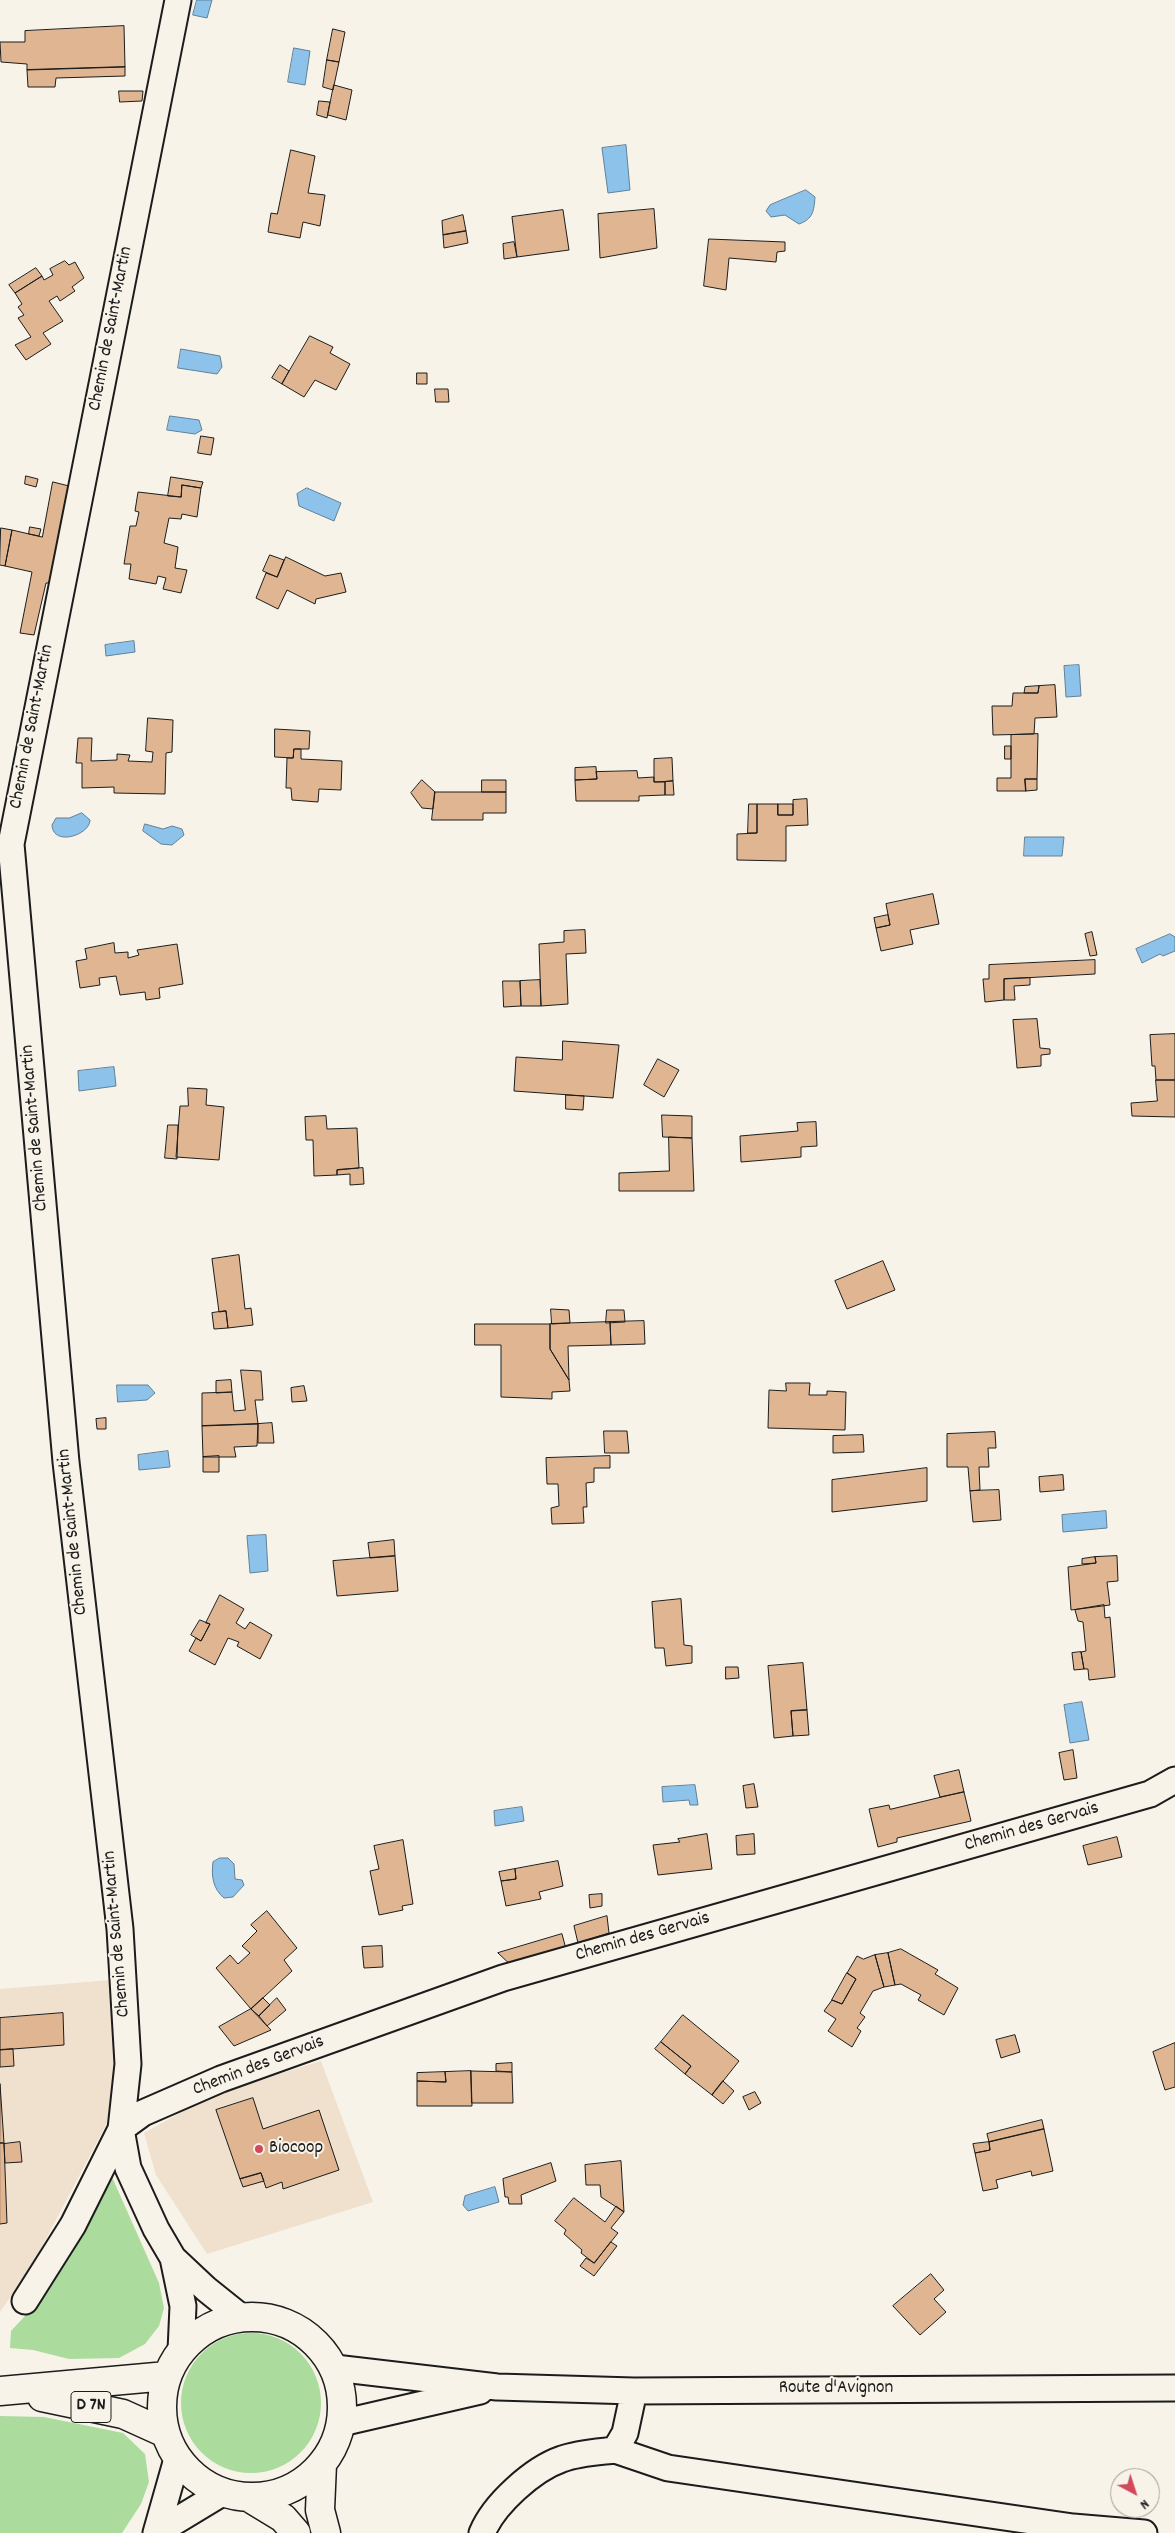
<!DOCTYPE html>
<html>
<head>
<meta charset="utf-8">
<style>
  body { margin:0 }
  #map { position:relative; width:1175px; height:2533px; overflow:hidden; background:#f7f3e8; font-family:Dekko,sans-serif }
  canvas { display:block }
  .north { position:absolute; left:1110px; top:2468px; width:50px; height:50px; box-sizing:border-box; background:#f7f3e8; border:1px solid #9f9d96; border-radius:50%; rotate:140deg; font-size:14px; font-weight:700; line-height:20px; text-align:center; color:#1c1c1c }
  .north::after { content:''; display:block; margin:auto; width:18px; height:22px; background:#d1495b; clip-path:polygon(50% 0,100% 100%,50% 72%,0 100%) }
</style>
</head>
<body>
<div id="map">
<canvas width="1175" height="2533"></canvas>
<div class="north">N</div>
</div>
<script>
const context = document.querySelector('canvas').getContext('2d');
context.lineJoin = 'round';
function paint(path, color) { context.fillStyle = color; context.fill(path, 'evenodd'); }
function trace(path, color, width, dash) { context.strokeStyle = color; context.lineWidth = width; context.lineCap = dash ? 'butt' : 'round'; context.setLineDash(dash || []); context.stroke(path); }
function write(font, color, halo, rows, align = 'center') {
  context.font = font + ' Dekko,sans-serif'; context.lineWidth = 4; context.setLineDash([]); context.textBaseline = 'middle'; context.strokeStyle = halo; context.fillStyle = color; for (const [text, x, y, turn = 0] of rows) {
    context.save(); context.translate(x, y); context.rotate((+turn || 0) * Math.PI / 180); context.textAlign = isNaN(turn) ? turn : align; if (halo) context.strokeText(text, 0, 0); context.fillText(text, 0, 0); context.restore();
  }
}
paint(new Path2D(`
  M 111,1980 L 116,2058 L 107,2123 L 30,2269 L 0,2312 L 0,1989 Z
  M 321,2061 L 373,2202 L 207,2254 L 156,2175 L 144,2133 L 212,2095 Z`), '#f0e0ce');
paint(new Path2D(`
  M 112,2177 L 159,2283 L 164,2308 L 159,2326 L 145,2344 L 119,2358 L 69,2359 L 33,2350 L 10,2348 L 11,2331 L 49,2290 L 86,2230 Z
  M181 2403a70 70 0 1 1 140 0a70 70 0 1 1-140 0Z
  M 0,2416 L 44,2417 L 123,2433 L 145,2454 L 149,2482 L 141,2504 L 122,2533 L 0,2533 Z`), '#abdc9d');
const water = new Path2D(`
  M 197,0 L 212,0 L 207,18 L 193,15 Z
  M 294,48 L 310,51 L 305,85 L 288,82 Z
  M 626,145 L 630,190 L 608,193 L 602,148 Z
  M 806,190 L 815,197 C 814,211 813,219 799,224 L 785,215 L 771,217 L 766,211 L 770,205 Z
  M 181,349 L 220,356 L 222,367 L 217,374 L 178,368 Z
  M 170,416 L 199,420 L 202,430 L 195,434 L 167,430 Z
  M 307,488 L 341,503 L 334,521 L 299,506 L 297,494 Z
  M 134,641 L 135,652 L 106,656 L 105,645 Z
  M 1079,665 L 1081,696 L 1066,697 L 1064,666 Z
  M 82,813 L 90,820 C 90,835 53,847 52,825 L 56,818 L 69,818 Z
  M 145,824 L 163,829 L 172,826 L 182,829 L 184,835 L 172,845 L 161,844 L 143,831 Z
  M 1025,837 L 1064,837 L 1062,856 L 1024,856 Z
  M 1170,934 L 1175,937 L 1175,951 L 1163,956 L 1160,954 L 1142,963 L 1136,949 Z
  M 114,1067 L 116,1086 L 79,1091 L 78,1071 Z
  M 117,1385 L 148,1385 L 155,1393 L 147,1400 L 118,1402 Z
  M 168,1451 L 170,1467 L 139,1470 L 138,1455 Z
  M 1106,1511 L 1107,1528 L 1063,1532 L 1062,1515 Z
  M 266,1535 L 268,1571 L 250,1573 L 247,1536 Z
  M 1082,1702 L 1089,1740 L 1070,1743 L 1064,1705 Z
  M 695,1785 L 698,1805 L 690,1805 L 689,1800 L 663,1802 L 662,1787 Z
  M 522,1807 L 524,1821 L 495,1826 L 494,1811 Z
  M 220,1858 L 228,1858 L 234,1864 L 235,1879 L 242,1880 L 244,1885 L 233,1897 L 224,1898 C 213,1889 211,1876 213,1862 Z
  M 495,2187 L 499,2202 L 468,2211 L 463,2205 L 465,2196 Z`);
paint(water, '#8dc3eb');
trace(water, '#608098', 1);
const building = new Path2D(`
  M 124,26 L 125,67 L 27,70 L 27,64 L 1,62 L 0,42 L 25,42 L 25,31 Z
  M 333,29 L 345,32 L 339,62 L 327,60 Z
  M 327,60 L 339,62 L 333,90 L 323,87 Z
  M 125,67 L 125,76 L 56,78 L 55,87 L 28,87 L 27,70 Z
  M 334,85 L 352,90 L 346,120 L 328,115 Z
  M 119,91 L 143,91 L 142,101 L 120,102 Z
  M 319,101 L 330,102 L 327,118 L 317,115 Z
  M 291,150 L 315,156 L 308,193 L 325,195 L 320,226 L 303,222 L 300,238 L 268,232 L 271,213 L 277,214 Z
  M 654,209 L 657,248 L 600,258 L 598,214 Z
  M 563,210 L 569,250 L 517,257 L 512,217 Z
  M 463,215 L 466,231 L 443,235 L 442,221 Z
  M 466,231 L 468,243 L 444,248 L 443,235 Z
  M 709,239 L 785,242 L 785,251 L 777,252 L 776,262 L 729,258 L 726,290 L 704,286 Z
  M 514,242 L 517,257 L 504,259 L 503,244 Z
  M 65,261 L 69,265 L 75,262 L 84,278 L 72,287 L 75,291 L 60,301 L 57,296 L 49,301 L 63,321 L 43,333 L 51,344 L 26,360 L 15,345 L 31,337 L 18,318 L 24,315 L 18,307 L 22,304 L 15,293 L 42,276 L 44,280 L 53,275 L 50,269 Z
  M 36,268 L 42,276 L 15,293 L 9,285 Z
  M 310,336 L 333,347 L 330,353 L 350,364 L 336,390 L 315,380 L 304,397 L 282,384 Z
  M 280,365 L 289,371 L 282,384 L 272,378 Z
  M 417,373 L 427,373 L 427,384 L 417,384 Z
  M 435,389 L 448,389 L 449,402 L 436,402 Z
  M 201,436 L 214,438 L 211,455 L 198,453 Z
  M 26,476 L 38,479 L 36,487 L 25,484 Z
  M 171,477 L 203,482 L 201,488 L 182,485 L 181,497 L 168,496 Z
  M 53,482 L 69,486 L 49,583 L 46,583 L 34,635 L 20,633 L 32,572 L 5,566 L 12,530 L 42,537 Z
  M 182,485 L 201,488 L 197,517 L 182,514 L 181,519 L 169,518 L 164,543 L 178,547 L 175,568 L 187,570 L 181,593 L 163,589 L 166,578 L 158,576 L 156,584 L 129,579 L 131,564 L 124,564 L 130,526 L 136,526 L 139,512 L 135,511 L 138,492 L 181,497 Z
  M 30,527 L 41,529 L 39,536 L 29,534 Z
  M 1,528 L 12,530 L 5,566 L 0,565 Z
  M 270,555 L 284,560 L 277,577 L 263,571 Z
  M 286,557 L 325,576 L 341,573 L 346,592 L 316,599 L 315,604 L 287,590 L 278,609 L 256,598 L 266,573 L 277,577 Z
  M 1055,685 L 1057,717 L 1035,718 L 1034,734 L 993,735 L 992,706 L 1012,706 L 1013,693 L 1038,693 L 1039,686 Z
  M 1039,686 L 1038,693 L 1024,693 L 1025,687 Z
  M 148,718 L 173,720 L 172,752 L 166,753 L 165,794 L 114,793 L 114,787 L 82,788 L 82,763 L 76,763 L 78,738 L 92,738 L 91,761 L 117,760 L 117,754 L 130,755 L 128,761 L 152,762 L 153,752 L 146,751 Z
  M 275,729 L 310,731 L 309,749 L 294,749 L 293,758 L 275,757 Z
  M 1038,734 L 1037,779 L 1025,779 L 1026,791 L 997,791 L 997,778 L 1011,778 L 1011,735 Z
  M 1005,746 L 1011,746 L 1011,759 L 1005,759 Z
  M 294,749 L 301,749 L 301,759 L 342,761 L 341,790 L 319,789 L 318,802 L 292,800 L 291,788 L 286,788 L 287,758 L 293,758 Z
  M 672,758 L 673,781 L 654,782 L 654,759 Z
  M 596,767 L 597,779 L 575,780 L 575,768 Z
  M 637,771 L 638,778 L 654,777 L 654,782 L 665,782 L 665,795 L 639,796 L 639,801 L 576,801 L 575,780 L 597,779 L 596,772 Z
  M 1025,779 L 1037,779 L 1037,790 L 1026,791 Z
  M 422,780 L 435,792 L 433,809 L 422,808 L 411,793 Z
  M 482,780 L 506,780 L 506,792 L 482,792 Z
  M 673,781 L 674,795 L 665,795 L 665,782 Z
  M 435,792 L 506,792 L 506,813 L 483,813 L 483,820 L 432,820 Z
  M 807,799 L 808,825 L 786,826 L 786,861 L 737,860 L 737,834 L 757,833 L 757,804 L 778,804 L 778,815 L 793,815 L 793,800 Z
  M 749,804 L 757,804 L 757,833 L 748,833 Z
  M 778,804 L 793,804 L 793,815 L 778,815 Z
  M 933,894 L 939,924 L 910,930 L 913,944 L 881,951 L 876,928 L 890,925 L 886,904 Z
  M 888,915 L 890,925 L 876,928 L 874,918 Z
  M 585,930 L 586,953 L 566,954 L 568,1004 L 541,1006 L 539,944 L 564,942 L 564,931 Z
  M 1092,932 L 1097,955 L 1090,956 L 1085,934 Z
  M 114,943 L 115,953 L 128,952 L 128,958 L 139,955 L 137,950 L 177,944 L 183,984 L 159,988 L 160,998 L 146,1000 L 145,992 L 120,995 L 116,976 L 99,978 L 100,985 L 80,988 L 76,961 L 87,959 L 85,949 Z
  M 1095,960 L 1095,974 L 1004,979 L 1004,1000 L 985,1002 L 983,979 L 989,979 L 989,965 Z
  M 1030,978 L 1030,985 L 1014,986 L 1015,1000 L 1004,1000 L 1004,979 Z
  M 540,980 L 541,1006 L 521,1006 L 520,981 Z
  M 503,981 L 520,981 L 521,1006 L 504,1007 Z
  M 1037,1019 L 1040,1048 L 1050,1049 L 1050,1054 L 1041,1055 L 1041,1066 L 1017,1068 L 1013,1020 Z
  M 1175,1034 L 1175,1080 L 1156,1080 L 1155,1066 L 1152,1066 L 1150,1035 Z
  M 563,1041 L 619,1045 L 613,1098 L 514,1091 L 516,1057 L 562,1060 Z
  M 658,1059 L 679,1070 L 664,1097 L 644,1085 Z
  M 1156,1080 L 1175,1080 L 1175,1117 L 1132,1116 L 1131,1103 L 1157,1101 Z
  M 188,1088 L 207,1089 L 206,1105 L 224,1107 L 219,1160 L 176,1157 L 180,1106 L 188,1106 Z
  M 566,1095 L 584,1096 L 583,1110 L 566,1109 Z
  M 662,1115 L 692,1116 L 692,1138 L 663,1137 Z
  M 326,1116 L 327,1129 L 357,1128 L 359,1168 L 337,1170 L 337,1175 L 314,1176 L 313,1140 L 306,1140 L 305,1117 Z
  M 816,1122 L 817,1146 L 801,1147 L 801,1157 L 741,1162 L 740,1136 L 798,1131 L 797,1123 Z
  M 168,1125 L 178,1125 L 177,1159 L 165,1158 Z
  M 669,1137 L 692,1138 L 694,1191 L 619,1191 L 619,1173 L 669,1171 Z
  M 363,1168 L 364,1184 L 350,1185 L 350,1174 L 337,1175 L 337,1170 Z
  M 239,1255 L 245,1309 L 251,1308 L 253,1325 L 228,1328 L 226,1311 L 219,1312 L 212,1259 Z
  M 883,1261 L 895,1290 L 847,1309 L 835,1281 Z
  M 551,1309 L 569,1310 L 570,1323 L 552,1324 Z
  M 607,1310 L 624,1310 L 625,1322 L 606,1323 Z
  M 226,1311 L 228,1328 L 214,1329 L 212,1313 Z
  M 644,1321 L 645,1344 L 611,1345 L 610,1322 Z
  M 610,1322 L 611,1345 L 568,1346 L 569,1380 L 550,1349 L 550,1324 Z
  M 475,1324 L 550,1324 L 550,1349 L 569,1380 L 570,1391 L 552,1392 L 552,1399 L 501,1397 L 501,1345 L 475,1345 Z
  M 241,1370 L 261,1371 L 263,1400 L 255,1400 L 258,1424 L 202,1426 L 202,1393 L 232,1392 L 234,1411 L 245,1410 Z
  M 231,1380 L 232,1392 L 216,1393 L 216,1381 Z
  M 786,1383 L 810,1383 L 809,1395 L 827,1395 L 827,1391 L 846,1392 L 845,1430 L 768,1428 L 769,1390 L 786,1391 Z
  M 304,1386 L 307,1401 L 292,1402 L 291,1388 Z
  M 106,1418 L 106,1429 L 97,1429 L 96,1419 Z
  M 272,1423 L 274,1443 L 258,1443 L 258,1424 Z
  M 258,1424 L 257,1446 L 234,1447 L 236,1457 L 203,1457 L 202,1426 Z
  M 604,1431 L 627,1431 L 629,1453 L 605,1453 Z
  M 995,1432 L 996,1448 L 988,1448 L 989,1467 L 979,1467 L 980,1490 L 970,1491 L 968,1467 L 947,1467 L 947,1434 Z
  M 863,1435 L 864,1452 L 833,1453 L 833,1436 Z
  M 219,1456 L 219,1472 L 203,1472 L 203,1457 Z
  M 610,1456 L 610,1468 L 594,1468 L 594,1482 L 586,1483 L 587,1507 L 583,1507 L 584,1523 L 552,1524 L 551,1508 L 559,1506 L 558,1484 L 547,1484 L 546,1458 Z
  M 927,1468 L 927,1501 L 832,1512 L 832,1480 Z
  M 1063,1475 L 1064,1490 L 1040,1492 L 1039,1477 Z
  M 999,1490 L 1001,1520 L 973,1522 L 970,1491 Z
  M 394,1540 L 395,1556 L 370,1558 L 368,1543 Z
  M 395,1556 L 398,1591 L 337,1596 L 333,1561 Z
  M 1117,1556 L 1118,1581 L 1107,1582 L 1110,1605 L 1071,1610 L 1068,1567 L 1096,1563 L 1095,1557 Z
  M 1095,1557 L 1096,1563 L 1082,1564 L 1082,1559 Z
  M 220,1595 L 244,1609 L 236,1623 L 245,1629 L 250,1622 L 272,1635 L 260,1659 L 237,1646 L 239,1642 L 228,1638 L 215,1665 L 189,1651 L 196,1638 L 201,1641 L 210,1624 L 206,1623 Z
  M 681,1599 L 684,1645 L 692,1646 L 692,1663 L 666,1666 L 664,1648 L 655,1648 L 652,1602 Z
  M 1104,1605 L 1105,1618 L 1110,1617 L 1115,1677 L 1089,1680 L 1088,1669 L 1084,1669 L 1081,1652 L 1086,1651 L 1083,1622 L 1078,1621 L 1075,1610 Z
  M 200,1620 L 210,1624 L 201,1641 L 191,1635 Z
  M 1081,1652 L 1084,1669 L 1074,1670 L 1072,1653 Z
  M 803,1663 L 807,1710 L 791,1711 L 793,1736 L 774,1738 L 768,1666 Z
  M 726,1667 L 738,1667 L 739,1678 L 726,1679 Z
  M 807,1710 L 809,1735 L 793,1736 L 791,1711 Z
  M 1073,1750 L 1077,1778 L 1064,1780 L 1059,1753 Z
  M 959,1770 L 964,1792 L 940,1797 L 934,1776 Z
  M 754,1784 L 758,1807 L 746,1808 L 743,1786 Z
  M 964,1792 L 971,1821 L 897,1838 L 897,1842 L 878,1847 L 869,1809 L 889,1805 L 890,1809 Z
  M 707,1834 L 712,1869 L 658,1875 L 653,1845 L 680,1842 L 678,1839 Z
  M 754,1834 L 755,1854 L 737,1855 L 736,1836 Z
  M 1117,1837 L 1122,1857 L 1088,1865 L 1083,1846 Z
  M 403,1840 L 413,1904 L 402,1906 L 403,1910 L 379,1915 L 370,1871 L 379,1869 L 374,1846 Z
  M 558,1861 L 563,1886 L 539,1892 L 541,1899 L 506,1906 L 501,1881 L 516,1879 L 515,1869 Z
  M 515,1869 L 516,1879 L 501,1881 L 499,1872 Z
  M 602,1894 L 602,1906 L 590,1908 L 589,1895 Z
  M 267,1911 L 297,1948 L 284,1960 L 292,1971 L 251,2009 L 216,1968 L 230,1955 L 238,1964 L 250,1953 L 242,1946 L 257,1931 L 251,1925 Z
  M 607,1916 L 609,1933 L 578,1943 L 574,1926 Z
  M 562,1934 L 566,1949 L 514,1968 L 498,1953 Z
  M 382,1946 L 383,1967 L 364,1968 L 362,1947 Z
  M 901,1949 L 938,1970 L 935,1974 L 958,1988 L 944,2015 L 918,2000 L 921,1995 L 901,1984 L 895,1985 L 888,1953 Z
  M 888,1953 L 895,1985 L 884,1987 L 875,1955 Z
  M 875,1955 L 884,1987 L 873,1991 L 860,2013 L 865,2017 L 857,2028 L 861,2031 L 852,2047 L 828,2031 L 836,2019 L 824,2011 L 832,2000 L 842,2004 L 856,1979 L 847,1973 L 857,1956 L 863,1959 Z
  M 847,1973 L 856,1979 L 842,2004 L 832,2000 Z
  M 263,1998 L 270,2005 L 259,2016 L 251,2009 Z
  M 277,1998 L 286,2010 L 267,2026 L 259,2016 Z
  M 251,2009 L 271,2030 L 234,2046 L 219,2027 Z
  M 63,2013 L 64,2045 L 0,2050 L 0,2018 Z
  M 683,2015 L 739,2061 L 712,2095 L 685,2074 L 691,2066 L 661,2042 Z
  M 1015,2035 L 1020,2052 L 1001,2058 L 996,2040 Z
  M 661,2042 L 691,2066 L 685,2074 L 655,2049 Z
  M 1175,2043 L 1175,2087 L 1165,2090 L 1153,2052 Z
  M 13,2049 L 14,2066 L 0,2067 L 0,2050 Z
  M 512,2063 L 512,2072 L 496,2071 L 496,2064 Z
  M 471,2071 L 512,2072 L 513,2103 L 472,2103 Z
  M 471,2071 L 472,2106 L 417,2106 L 417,2081 L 446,2082 L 445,2072 Z
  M 445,2072 L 446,2082 L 417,2081 L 417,2073 Z
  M 723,2081 L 734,2091 L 723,2104 L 712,2095 Z
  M 0,2084 L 4,2143 L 0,2143 Z
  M 755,2092 L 761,2103 L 749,2110 L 743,2097 Z
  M 253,2098 L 263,2129 L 319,2110 L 339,2170 L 283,2189 L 282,2182 L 266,2188 L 261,2173 L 240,2179 L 216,2110 Z
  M 1042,2120 L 1044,2129 L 989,2142 L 987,2134 Z
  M 1044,2129 L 1053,2171 L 1032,2176 L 1031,2171 L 996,2180 L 998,2188 L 983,2191 L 975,2153 L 990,2150 L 989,2142 Z
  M 20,2142 L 22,2162 L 5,2163 L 4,2144 Z
  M 989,2142 L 990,2150 L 975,2153 L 973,2144 Z
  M 0,2143 L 4,2143 L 7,2223 L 0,2224 Z
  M 621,2161 L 624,2212 L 601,2197 L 600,2185 L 586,2185 L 585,2165 Z
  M 551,2163 L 556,2181 L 521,2195 L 522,2204 L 509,2204 L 508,2197 L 505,2197 L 503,2179 Z
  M 261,2173 L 264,2181 L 243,2187 L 240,2179 Z
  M 574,2198 L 605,2222 L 616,2206 L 624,2212 L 611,2228 L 618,2233 L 594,2263 L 581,2253 L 582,2250 L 564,2234 L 566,2230 L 555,2221 Z
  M 611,2242 L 617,2246 L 594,2276 L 580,2266 L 586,2258 L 594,2263 Z
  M 931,2274 L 944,2290 L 934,2299 L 946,2312 L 920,2335 L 893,2306 Z`);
paint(building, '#e0b591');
trace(building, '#1c1c1c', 1);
const street = new Path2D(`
  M 178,0 L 11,844 L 66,1462 L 120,1929 L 128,2064 L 121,2129 L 128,2168 L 156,2229 L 173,2258 L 206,2289 L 241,2317
  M 173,2258 L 183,2306 L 181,2351
  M 25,2301 L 73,2225 L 121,2129 L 143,2113 L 221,2079 L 503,1978 L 1150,1794 L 1175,1780
  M 335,2368 L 497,2387 L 634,2391 L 1175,2388
  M 341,2423 L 480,2391
  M 615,2450 L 668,2468 L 1073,2527 L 1144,2533
  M 156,2533 L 177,2459
  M 156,2533 L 222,2493
  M 482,2533 C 494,2504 533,2469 562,2459 C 578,2453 598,2452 615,2450 L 625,2433 L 634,2391`);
const primary = new Path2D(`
  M162 2407a90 90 0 1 1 180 0a90 90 0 1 1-180 0Z
  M 0,2391 L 167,2376
  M 42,2397 L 123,2414 L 165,2433
  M 322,2464 L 320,2510 L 326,2533
  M 250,2498 L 283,2518 L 296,2533`);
trace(street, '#1c1c1c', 29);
trace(primary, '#1c1c1c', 31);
trace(street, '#f7f3e8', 25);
trace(primary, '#f7f3e8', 28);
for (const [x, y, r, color] of [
  [259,2149,5,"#d1495b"]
]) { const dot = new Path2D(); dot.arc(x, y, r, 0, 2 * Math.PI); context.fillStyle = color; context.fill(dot); trace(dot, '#f7f3e8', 2); }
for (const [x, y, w] of [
  [91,2407,40]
]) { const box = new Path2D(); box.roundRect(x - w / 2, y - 15.5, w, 31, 4); context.fillStyle = '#f7f3e8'; context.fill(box); trace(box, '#1c1c1c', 1); }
write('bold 18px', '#1c1c1c', null, [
  ["D 7N",91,2407]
]);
write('19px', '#1c1c1c', '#f7f3e8', [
  ["Chemin de Saint-Martin",112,329,-79],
  ["Chemin de Saint-Martin",33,727,-79],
  ["Chemin de Saint-Martin",36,1128,-95],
  ["Chemin de Saint-Martin",74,1532,-96],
  ["Chemin des Gervais",1032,1828,-16],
  ["Chemin de Saint-Martin",118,1934,-95],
  ["Chemin des Gervais",643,1938,-16],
  ["Chemin des Gervais",259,2067,-21],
  ["Route d'Avignon",836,2389]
]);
write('19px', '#1c1c1c', '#f7f3e8', [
  ["Biocoop",269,2149]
], 'left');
</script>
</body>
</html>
